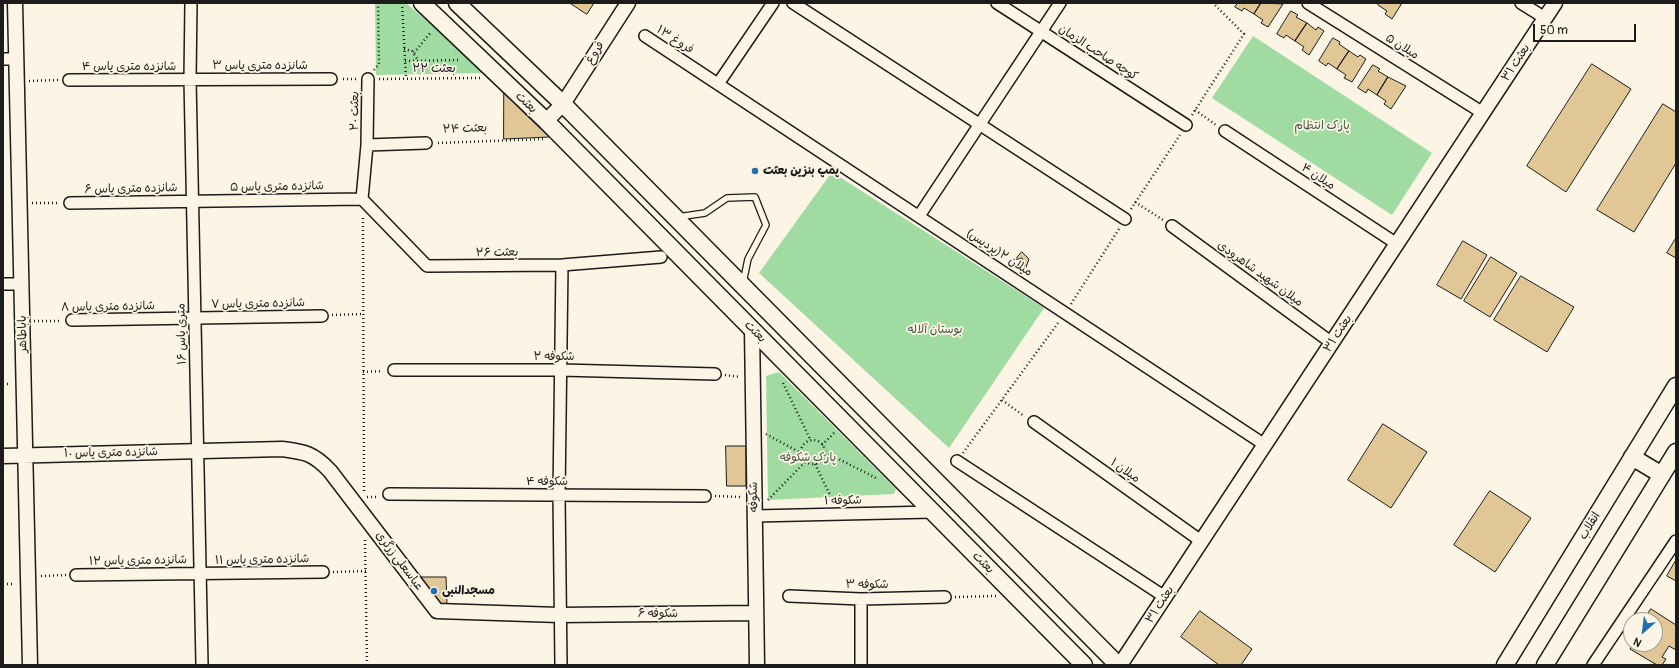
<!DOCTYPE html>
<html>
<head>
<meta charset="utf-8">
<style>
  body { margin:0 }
  #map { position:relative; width:1679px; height:668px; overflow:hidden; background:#fcf5e5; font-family:Pangolin,sans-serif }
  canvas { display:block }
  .frame { position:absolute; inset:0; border:4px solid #1c1c1c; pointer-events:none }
  .north { position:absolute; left:1623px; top:612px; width:40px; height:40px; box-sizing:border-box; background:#fcf5e5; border:1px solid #a29e95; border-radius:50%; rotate:208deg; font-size:11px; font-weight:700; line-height:16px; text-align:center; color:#1c1c1c }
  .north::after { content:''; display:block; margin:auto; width:14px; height:18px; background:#1f6fb2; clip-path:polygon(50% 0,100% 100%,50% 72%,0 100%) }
  .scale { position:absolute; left:1533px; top:24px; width:103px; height:18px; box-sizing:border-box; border:2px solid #1c1c1c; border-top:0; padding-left:5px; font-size:12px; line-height:14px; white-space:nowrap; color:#1c1c1c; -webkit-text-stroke:3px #fcf5e5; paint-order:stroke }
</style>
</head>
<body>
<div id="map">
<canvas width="1679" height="668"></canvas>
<div class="frame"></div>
<div class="north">N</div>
<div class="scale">50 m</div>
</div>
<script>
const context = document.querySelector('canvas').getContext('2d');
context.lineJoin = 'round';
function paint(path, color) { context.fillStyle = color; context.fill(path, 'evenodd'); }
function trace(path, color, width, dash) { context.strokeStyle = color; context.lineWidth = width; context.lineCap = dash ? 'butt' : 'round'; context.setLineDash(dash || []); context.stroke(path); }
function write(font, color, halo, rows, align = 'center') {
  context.font = font + ' Pangolin,"Playpen Sans Arabic",sans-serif'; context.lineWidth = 3.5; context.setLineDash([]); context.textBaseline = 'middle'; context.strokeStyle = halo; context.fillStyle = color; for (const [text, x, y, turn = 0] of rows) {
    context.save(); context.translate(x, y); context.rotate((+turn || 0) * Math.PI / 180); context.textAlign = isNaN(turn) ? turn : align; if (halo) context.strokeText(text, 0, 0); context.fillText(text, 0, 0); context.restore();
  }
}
paint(new Path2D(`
  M 375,3 L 406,3 L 482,68 L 484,73 L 376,75 Z
  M 1253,36 L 1432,153 L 1392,215 L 1212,98 Z
  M 832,172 L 1044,308 L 949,448 L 759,273 Z
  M 779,372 L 896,489 L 894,494 L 768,500 L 766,376 Z`), '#a0dba2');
const building = new Path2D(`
  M 570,3 L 594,3 L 587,14 Z
  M 1238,3 L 1261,3 L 1254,14 L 1244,8 L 1242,11 L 1235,7 Z
  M 1261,3 L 1283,4 L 1268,27 L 1261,23 L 1263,20 L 1254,14 Z
  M 1379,3 L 1402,3 L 1392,19 L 1385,14 L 1387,11 L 1378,5 Z
  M 1291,11 L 1298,15 L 1296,17 L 1307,23 L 1295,41 L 1286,35 L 1284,38 L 1277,34 Z
  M 1307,23 L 1316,30 L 1318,27 L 1324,31 L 1309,55 L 1302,50 L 1304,47 L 1295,41 Z
  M 1333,38 L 1340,42 L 1339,44 L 1349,51 L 1337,69 L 1328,63 L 1326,66 L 1319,61 Z
  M 1349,51 L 1358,57 L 1360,55 L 1366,59 L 1352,82 L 1344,78 L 1346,75 L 1337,69 Z
  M 1592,64 L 1631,89 L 1566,192 L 1527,166 Z
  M 1373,65 L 1380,69 L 1378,71 L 1388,77 L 1377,95 L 1368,89 L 1366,93 L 1358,88 Z
  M 1388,77 L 1406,86 L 1391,109 L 1384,104 L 1386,101 L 1377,95 Z
  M 504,93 L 549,137 L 504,139 Z
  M 1663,104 L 1676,112 L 1676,163 L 1634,232 L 1597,210 Z
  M 1676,238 L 1676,258 L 1667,253 Z
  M 1463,241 L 1487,255 L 1461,299 L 1437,285 Z
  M 1022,252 L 1029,259 L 1025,270 L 1022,258 L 1015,260 Z
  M 1491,257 L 1517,273 L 1490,317 L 1464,301 Z
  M 1521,276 L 1574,307 L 1547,352 L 1494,320 Z
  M 1383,424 L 1427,452 L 1391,508 L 1348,480 Z
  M 726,446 L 746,446 L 746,486 L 727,486 Z
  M 1490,491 L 1531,518 L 1495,572 L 1454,545 Z
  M 1676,560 L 1676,581 L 1667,576 Z
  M 413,577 L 446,577 L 447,605 L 432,605 Z
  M 1651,609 L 1676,625 L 1676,650 L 1669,646 L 1662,657 L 1666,659 L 1662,665 L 1657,665 L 1630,649 L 1633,644 L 1655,644 L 1655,620 L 1644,620 Z
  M 1200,611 L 1252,649 L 1241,665 L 1219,665 L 1181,637 Z`);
paint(building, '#e1c696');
trace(building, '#1c1c1c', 1);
const service = new Path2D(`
  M 678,217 L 705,213 L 727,198 L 755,197 L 766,225 L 748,259 L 743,283`);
const minor = new Path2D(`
  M 191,3 L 190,79 L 202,665
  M 793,3 L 1125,219
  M 997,3 L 1186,125
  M 1308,3 L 1483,113
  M 1521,3 L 1545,18
  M 645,36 L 1265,445
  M 3,59 L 16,59
  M 69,80 L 331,79
  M 718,84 L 773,3
  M 1225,131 L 1397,244
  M 367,145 L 426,143
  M 362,199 L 427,266 L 562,265 L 661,257
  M 362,199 L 367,145 L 368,79
  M 70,203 L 362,199
  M 919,216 L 1060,3
  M 1172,226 L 1332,343
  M 3,284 L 21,284
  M 72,320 L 322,316
  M 394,370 L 561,370 L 715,374
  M 1034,422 L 1201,541
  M 957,461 L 1165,597
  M 389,494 L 705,496
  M 755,516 L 932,512
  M 76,575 L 323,572
  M 789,596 L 861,599 L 945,597
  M 861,599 L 861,665
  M 561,665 L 559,495 L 562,265
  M 1593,665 L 1676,541`);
const tertiary = new Path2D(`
  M 15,3 L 30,665
  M 546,121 L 563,104 L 628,3
  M 752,329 L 757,665
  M 3,456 L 282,449 C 305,452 313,453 330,471 L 437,611 L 559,615 L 756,613
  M 1120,665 L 1555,3`);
const secondary = new Path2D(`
  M 422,3 L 546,121 L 1084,665
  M 457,3 L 563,104 L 1118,665
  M 1632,457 L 1662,475
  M 1505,665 L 1676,386
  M 1545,665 L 1676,452`);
trace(service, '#1c1c1c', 8);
trace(minor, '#1c1c1c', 14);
trace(tertiary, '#1c1c1c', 17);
trace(secondary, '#1c1c1c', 19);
trace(new Path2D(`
  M 402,3 L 406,78
  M 404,49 L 412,51 L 418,60
  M 414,53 L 431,32
  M 405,61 L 460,60
  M 374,70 L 379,64 L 378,3
  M 343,79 L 356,79
  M 379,79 L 480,78
  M 29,81 L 58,80
  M 1195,110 L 1216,125
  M 1192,115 L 1244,34 L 1213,3
  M 438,143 L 544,139
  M 1135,202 L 1163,220
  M 32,203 L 59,203
  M 1131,209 L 1180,135
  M 363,218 L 364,493
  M 1071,304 L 1119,229
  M 332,315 L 364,314
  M 34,321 L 61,321
  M 363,372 L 383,371
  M 725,375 L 740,377
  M 783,383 L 811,441
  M 3,384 L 10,384
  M 1002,400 L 1024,416
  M 766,434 L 801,453
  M801 452a12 12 0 1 1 24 0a12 12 0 1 1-24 0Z
  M 822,445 L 835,432
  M 825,452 L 878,479
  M 963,453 L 1058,323
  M 815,464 L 830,495
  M 715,496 L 742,497
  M 367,497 L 378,497
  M 768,500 L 806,461
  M 365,540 L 367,665
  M 333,572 L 367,571
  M 41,576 L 66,575
  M 3,584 L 14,584
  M 955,597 L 996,596`), '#1c1c1c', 2.5, [1, 3]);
trace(service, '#fcf5e5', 5.5);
trace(minor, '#fcf5e5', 11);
trace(tertiary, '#fcf5e5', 14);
trace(secondary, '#fcf5e5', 16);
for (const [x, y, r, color] of [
  [755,171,4,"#1f6fb2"],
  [434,591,4,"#1f6fb2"]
]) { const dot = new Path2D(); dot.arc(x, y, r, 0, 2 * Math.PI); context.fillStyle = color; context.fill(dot); trace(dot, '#fcf5e5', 1.5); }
write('12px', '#1c1c1c', '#fcf5e5', [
  ["فروغ ۱۳",675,40,33],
  ["میلان ۵",1402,47,32],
  ["فروغ",595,53,-57],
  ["کوچه صاحب الزمان",1098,53,33],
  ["بعثت ۳۱",1516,63,-57],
  ["شانزده متری یاس ۳",260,66],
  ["شانزده متری یاس ۴",129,67],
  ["بعثت ۲۲",434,69],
  ["بعثت",526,103,44],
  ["بعثت ۲۰",355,111,-89],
  ["بعثت ۲۴",465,129,-2],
  ["میلان ۴",1318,177,33],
  ["شانزده متری یاس ۵",277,187,-1],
  ["شانزده متری یاس ۶",131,189,-1],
  ["بعثت ۲۶",497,253,-1],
  ["میلان ۲(پردیس)",999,253,33],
  ["میلان شهید شاهرودی",1260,274,36],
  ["شانزده متری یاس ۷",258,304,-1],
  ["شانزده متری یاس ۸",108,307,-1],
  ["بعثت",755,332,45],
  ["باباطاهر",23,334,-91],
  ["۱۶ متری یاس",182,334,-91],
  ["بعثت ۳۱",1338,334,-57],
  ["شکوفه ۲",554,357],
  ["شانزده متری یاس ۱۰",111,453,-1],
  ["میلان ۱",1125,471,35],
  ["شکوفه ۴",547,482],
  ["شکوفه",754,497,-91],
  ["شکوفه ۱",843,501,-1],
  ["انقلاب",1590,526,-59],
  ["شانزده متری یاس ۱۱",262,560,-1],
  ["شانزده متری یاس ۱۲",138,561,-1],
  ["عباسعلی زرگری",399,561,53],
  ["بعثت",983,563,45],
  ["شکوفه ۳",867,585],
  ["بعثت ۳۱",1160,605,-57],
  ["شکوفه ۶",658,614]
]);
write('12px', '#454', '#fcf5e5', [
  ["پارک انتظام",1322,126],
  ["بوستان آلاله",935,330],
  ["پارک شکوفه",808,458]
]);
write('bold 12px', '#1c1c1c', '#fcf5e5', [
  ["پمپ بنزین بعثت",763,171],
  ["مسجدالنبی",442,591]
], 'left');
</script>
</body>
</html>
